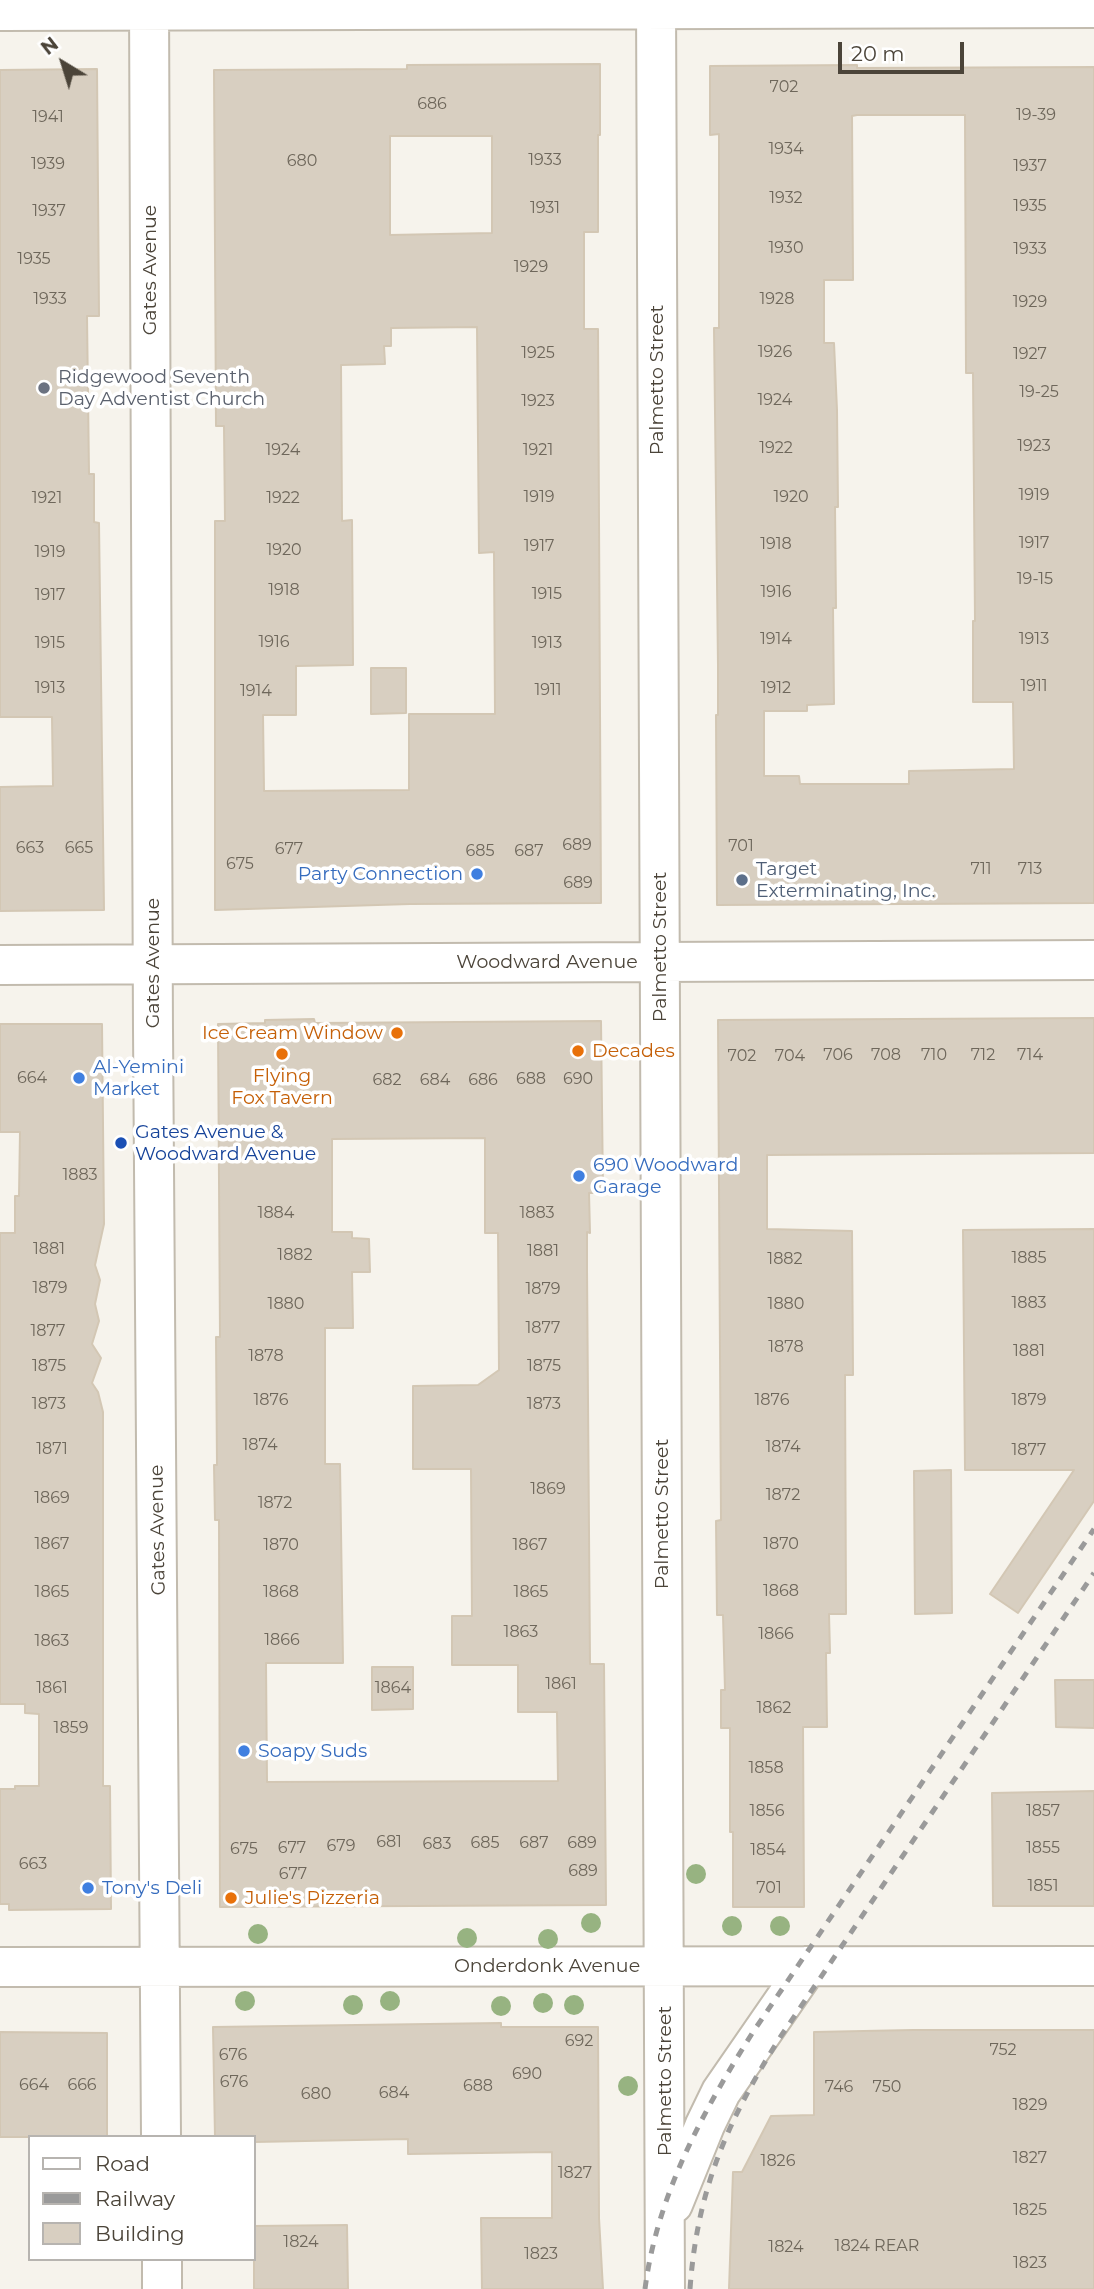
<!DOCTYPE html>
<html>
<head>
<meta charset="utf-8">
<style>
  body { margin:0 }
  #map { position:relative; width:1094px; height:2289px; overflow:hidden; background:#f6f3ec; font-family:Montserrat,sans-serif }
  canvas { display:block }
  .legend { position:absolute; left:28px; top:2135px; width:228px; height:126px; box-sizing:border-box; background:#fff; border:2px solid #b7b4b0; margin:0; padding:9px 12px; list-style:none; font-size:21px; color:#4b4439 }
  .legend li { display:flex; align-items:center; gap:14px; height:35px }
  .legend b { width:35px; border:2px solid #b7b4b0 }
  .north { position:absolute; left:28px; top:28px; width:70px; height:70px; -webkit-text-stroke:5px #fff; paint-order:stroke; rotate:322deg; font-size:19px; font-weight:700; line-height:28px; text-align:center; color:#4b4439 }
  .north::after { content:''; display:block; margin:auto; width:24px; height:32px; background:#4b4439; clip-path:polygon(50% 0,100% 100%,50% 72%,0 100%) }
  .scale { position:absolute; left:838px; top:42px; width:126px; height:32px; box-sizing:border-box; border:4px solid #4b4439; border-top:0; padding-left:9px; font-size:21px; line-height:24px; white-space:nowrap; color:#4b4439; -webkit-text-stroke:5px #fff; paint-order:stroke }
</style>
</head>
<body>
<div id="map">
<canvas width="1094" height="2289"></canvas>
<ul class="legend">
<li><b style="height:9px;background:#fff"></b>Road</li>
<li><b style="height:9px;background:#9a9a9a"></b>Railway</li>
<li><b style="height:19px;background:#d8cfc1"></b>Building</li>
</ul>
<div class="north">N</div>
<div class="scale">20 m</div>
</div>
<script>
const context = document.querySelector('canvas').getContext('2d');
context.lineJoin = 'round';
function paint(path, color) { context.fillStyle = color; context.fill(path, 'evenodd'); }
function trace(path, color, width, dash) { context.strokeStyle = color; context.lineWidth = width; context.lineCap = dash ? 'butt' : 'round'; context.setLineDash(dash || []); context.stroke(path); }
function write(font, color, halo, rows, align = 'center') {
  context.font = font + ' Montserrat,sans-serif'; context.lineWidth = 7; context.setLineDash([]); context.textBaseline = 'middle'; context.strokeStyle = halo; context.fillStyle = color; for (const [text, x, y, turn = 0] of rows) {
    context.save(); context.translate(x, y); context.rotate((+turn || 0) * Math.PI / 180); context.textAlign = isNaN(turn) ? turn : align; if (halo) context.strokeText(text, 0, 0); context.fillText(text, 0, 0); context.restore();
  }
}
const building = new Path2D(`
  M 600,64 L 600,135 L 598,135 L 598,232 L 584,232 L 584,329 L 598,329 L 601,903 L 410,904 L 215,910 L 215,521 L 225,521 L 224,426 L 216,426 L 214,70 L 407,69 L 407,65 ZM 390,136 L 492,136 L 492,233 L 390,235 ZM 477,327 L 479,553 L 494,552 L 495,714 L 409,714 L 409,790 L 264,791 L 263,715 L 296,715 L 296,666 L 353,665 L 352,520 L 342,521 L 341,365 L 385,364 L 384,346 L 391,346 L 391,328 Z
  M 857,65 L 857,68 L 1094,67 L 1094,903 L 717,905 L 716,715 L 718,715 L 718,665 L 714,328 L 719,328 L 719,134 L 710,135 L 710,66 ZM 857,115 L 965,115 L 966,373 L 973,373 L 975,621 L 973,621 L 973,702 L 1013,702 L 1014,769 L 909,771 L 909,784 L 800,784 L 799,776 L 764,776 L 764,711 L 807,711 L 807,705 L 834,704 L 833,608 L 836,608 L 835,507 L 838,507 L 837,410 L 834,343 L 824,343 L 824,280 L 853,280 L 852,116 Z
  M 97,69 L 99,316 L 87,316 L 89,474 L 94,474 L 94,522 L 99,523 L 104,910 L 0,911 L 0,787 L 53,786 L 52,717 L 0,717 L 0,70 Z
  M 371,668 L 406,668 L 406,713 L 371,714 Z
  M 1094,1018 L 1094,1153 L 767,1155 L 767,1229 L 852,1231 L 853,1375 L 845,1375 L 846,1614 L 829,1614 L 830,1653 L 826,1653 L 827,1727 L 803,1727 L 804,1907 L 733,1907 L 733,1832 L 730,1832 L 730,1728 L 721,1728 L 721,1690 L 725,1690 L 723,1615 L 717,1615 L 716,1521 L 721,1520 L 718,1020 Z
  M 314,1019 L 315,1023 L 601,1021 L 603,1193 L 589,1193 L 590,1233 L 587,1232 L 587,1269 L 590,1664 L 604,1664 L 606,1905 L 220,1907 L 219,1520 L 215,1520 L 214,1465 L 217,1465 L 216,1337 L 220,1337 L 218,1024 L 265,1023 L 265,1020 ZM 485,1138 L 485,1233 L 498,1233 L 499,1370 L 478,1385 L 413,1386 L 413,1469 L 471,1469 L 472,1616 L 452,1616 L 452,1665 L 518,1665 L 518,1712 L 557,1712 L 558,1781 L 267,1782 L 266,1663 L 343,1663 L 340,1464 L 325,1464 L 325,1328 L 353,1328 L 352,1272 L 370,1272 L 369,1239 L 352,1238 L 352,1232 L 332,1232 L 332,1139 Z
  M 0,1024 L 102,1024 L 104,1224 L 95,1265 L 100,1280 L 95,1304 L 99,1321 L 92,1344 L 101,1358 L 92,1383 L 98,1392 L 103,1412 L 103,1786 L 110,1786 L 111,1909 L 9,1910 L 9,1904 L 0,1904 L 0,1789 L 15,1789 L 15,1786 L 39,1786 L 39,1714 L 25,1713 L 25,1704 L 0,1704 L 0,1233 L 15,1233 L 15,1196 L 19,1196 L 20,1132 L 0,1132 Z
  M 1094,1229 L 1094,1501 L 1018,1613 L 990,1594 L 1074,1470 L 965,1470 L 963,1230 Z
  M 951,1470 L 952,1613 L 915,1614 L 914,1471 Z
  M 372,1667 L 413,1667 L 413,1709 L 372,1710 Z
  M 1055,1680 L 1094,1680 L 1094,1728 L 1056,1727 Z
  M 1094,1791 L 1094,1906 L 993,1906 L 992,1793 Z
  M 501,2023 L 501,2027 L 598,2027 L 599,2218 L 603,2289 L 482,2289 L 481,2218 L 552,2218 L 552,2152 L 408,2154 L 408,2139 L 254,2142 L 254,2137 L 215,2137 L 213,2027 Z
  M 913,2030 L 1094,2030 L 1094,2289 L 729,2289 L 733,2172 L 742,2172 L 771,2116 L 814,2115 L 814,2032 Z
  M 0,2032 L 107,2033 L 107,2137 L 0,2137 Z
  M 347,2225 L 348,2289 L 254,2289 L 254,2226 Z`);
paint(building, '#d8cfc1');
trace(building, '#d3c7b4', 2);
const minor = new Path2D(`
  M 149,0 L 153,1029 L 161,2137
  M 656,0 L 665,2289
  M 0,11 L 1094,8
  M 0,965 L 1094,960
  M 0,1967 L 1094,1966
  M 673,2204 L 705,2125 L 721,2092 L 808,1966
  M 162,2259 L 162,2289`);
trace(minor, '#c2bbae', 42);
trace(minor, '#fff', 38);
trace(new Path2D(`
  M 645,2289 C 657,2195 703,2111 753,2032 L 1094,1529
  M 690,2289 C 697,2190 727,2122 779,2039 L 1094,1573`), '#9a9a9a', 5, [9, 9]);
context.fillStyle = '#97b381';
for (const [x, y] of [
  [696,1874],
  [591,1923],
  [732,1926],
  [780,1926],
  [258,1934],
  [467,1938],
  [548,1939],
  [245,2001],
  [390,2001],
  [543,2003],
  [353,2005],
  [574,2005],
  [501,2006],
  [628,2086]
]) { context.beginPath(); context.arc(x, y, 10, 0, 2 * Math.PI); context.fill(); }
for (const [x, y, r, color] of [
  [44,388,7,"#6b7280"],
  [477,874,7,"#3f7fe0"],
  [742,880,7,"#5c6f8a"],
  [397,1033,7,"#e8710a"],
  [578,1051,7,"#e8710a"],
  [282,1054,7,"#e8710a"],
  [79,1078,7,"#3f7fe0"],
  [121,1143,7,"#1a4fb4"],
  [579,1176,7,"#3f7fe0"],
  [244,1751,7,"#3f7fe0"],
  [88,1888,7,"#3f7fe0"],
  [231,1898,7,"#e8710a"]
]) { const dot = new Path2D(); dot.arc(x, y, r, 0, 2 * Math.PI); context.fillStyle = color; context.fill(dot); trace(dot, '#fff', 2.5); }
write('16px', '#6e675b', null, [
  ["702",784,87],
  ["686",432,104],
  ["19-39",1036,115],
  ["1941",48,117],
  ["1934",786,149],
  ["1933",545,160],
  ["680",302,161],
  ["1939",48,164],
  ["1937",1030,166],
  ["1932",786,198],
  ["1935",1030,206],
  ["1931",545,208],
  ["1937",49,211],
  ["1930",786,248],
  ["1933",1030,249],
  ["1935",34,259],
  ["1929",531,267],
  ["1933",50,299],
  ["1928",777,299],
  ["1929",1030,302],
  ["1926",775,352],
  ["1925",538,353],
  ["1927",1030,354],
  ["19-25",1039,392],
  ["1924",775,400],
  ["1923",538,401],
  ["1923",1034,446],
  ["1922",776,448],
  ["1924",283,450],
  ["1921",538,450],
  ["1919",1034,495],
  ["1919",539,497],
  ["1920",791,497],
  ["1921",47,498],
  ["1922",283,498],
  ["1917",1034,543],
  ["1918",776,544],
  ["1917",539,546],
  ["1920",284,550],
  ["1919",50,552],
  ["19-15",1035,579],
  ["1918",284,590],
  ["1916",776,592],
  ["1915",547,594],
  ["1917",50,595],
  ["1914",776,639],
  ["1913",1034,639],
  ["1916",274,642],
  ["1915",50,643],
  ["1913",547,643],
  ["1911",1034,686],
  ["1913",50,688],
  ["1912",776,688],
  ["1911",548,690],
  ["1914",256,691],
  ["689",577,845],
  ["701",741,846],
  ["663",30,848],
  ["665",79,848],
  ["677",289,849],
  ["685",480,851],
  ["687",529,851],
  ["675",240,864],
  ["711",981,869],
  ["713",1030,869],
  ["689",578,883],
  ["706",838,1055],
  ["708",886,1055],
  ["710",934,1055],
  ["712",983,1055],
  ["714",1030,1055],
  ["702",742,1056],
  ["704",790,1056],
  ["664",32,1078],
  ["688",531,1079],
  ["690",578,1079],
  ["682",387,1080],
  ["684",435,1080],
  ["686",483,1080],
  ["1883",80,1175],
  ["1884",276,1213],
  ["1883",537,1213],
  ["1881",49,1249],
  ["1881",543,1251],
  ["1882",295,1255],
  ["1885",1029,1258],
  ["1882",785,1259],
  ["1879",50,1288],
  ["1879",543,1289],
  ["1883",1029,1303],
  ["1880",286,1304],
  ["1880",786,1304],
  ["1877",543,1328],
  ["1877",48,1331],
  ["1878",786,1347],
  ["1881",1029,1351],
  ["1878",266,1356],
  ["1875",49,1366],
  ["1875",544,1366],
  ["1876",271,1400],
  ["1876",772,1400],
  ["1879",1029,1400],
  ["1873",49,1404],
  ["1873",544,1404],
  ["1874",260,1445],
  ["1874",783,1447],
  ["1871",52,1449],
  ["1877",1029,1450],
  ["1869",548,1489],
  ["1872",783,1495],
  ["1869",52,1498],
  ["1872",275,1503],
  ["1867",52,1544],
  ["1870",781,1544],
  ["1870",281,1545],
  ["1867",530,1545],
  ["1868",781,1591],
  ["1865",52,1592],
  ["1868",281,1592],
  ["1865",531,1592],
  ["1863",521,1632],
  ["1866",776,1634],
  ["1866",282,1640],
  ["1863",52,1641],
  ["1861",561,1684],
  ["1861",52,1688],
  ["1864",393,1688],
  ["1862",774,1708],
  ["1859",71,1728],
  ["1858",766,1768],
  ["1856",767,1811],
  ["1857",1043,1811],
  ["681",389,1842],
  ["685",485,1843],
  ["687",534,1843],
  ["689",582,1843],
  ["683",437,1844],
  ["679",341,1846],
  ["677",292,1848],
  ["1855",1043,1848],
  ["675",244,1849],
  ["1854",768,1850],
  ["663",33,1864],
  ["689",583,1871],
  ["677",293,1874],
  ["1851",1043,1886],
  ["701",769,1888],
  ["692",579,2041],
  ["752",1003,2050],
  ["676",233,2055],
  ["690",527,2074],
  ["676",234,2082],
  ["664",34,2085],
  ["666",82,2085],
  ["688",478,2086],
  ["746",839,2087],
  ["750",887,2087],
  ["684",394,2093],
  ["680",316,2094],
  ["1829",1030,2105],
  ["1827",1030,2158],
  ["1826",778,2161],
  ["1827",575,2173],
  ["1825",1030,2210],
  ["1824",301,2242],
  ["1824 REAR",877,2246],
  ["1824",786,2247],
  ["1823",541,2254],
  ["1823",1030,2263]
]);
write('19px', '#4b4439', '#fff', [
  ["Gates Avenue",150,270,-90],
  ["Palmetto Street",657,380,-90],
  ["Palmetto Street",660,947,-90],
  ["Woodward Avenue",547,962],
  ["Gates Avenue",153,963,-90],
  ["Palmetto Street",662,1514,-90],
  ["Gates Avenue",158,1530,-91],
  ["Onderdonk Avenue",547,1966],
  ["Palmetto Street",665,2081,-90]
]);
write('19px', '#5b616d', '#fff', [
  ["Ridgewood Seventh",58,377],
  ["Day Adventist Church",58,399]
], 'left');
write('19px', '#4e5e75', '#fff', [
  ["Target",756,869],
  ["Exterminating, Inc.",756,891]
], 'left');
write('19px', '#366cbe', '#fff', [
  ["Party Connection",463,874,"right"],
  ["Al-Yemini",93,1067],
  ["Market",93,1089],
  ["690 Woodward",593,1165],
  ["Garage",593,1187],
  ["Soapy Suds",258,1751],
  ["Tony's Deli",102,1888]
], 'left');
write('19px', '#c56008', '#fff', [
  ["Ice Cream Window",383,1033,"right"],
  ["Decades",592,1051],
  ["Flying",282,1076,"center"],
  ["Fox Tavern",282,1098,"center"],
  ["Julie's Pizzeria",245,1898]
], 'left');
write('19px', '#164399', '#fff', [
  ["Gates Avenue &",135,1132],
  ["Woodward Avenue",135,1154]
], 'left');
</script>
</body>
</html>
